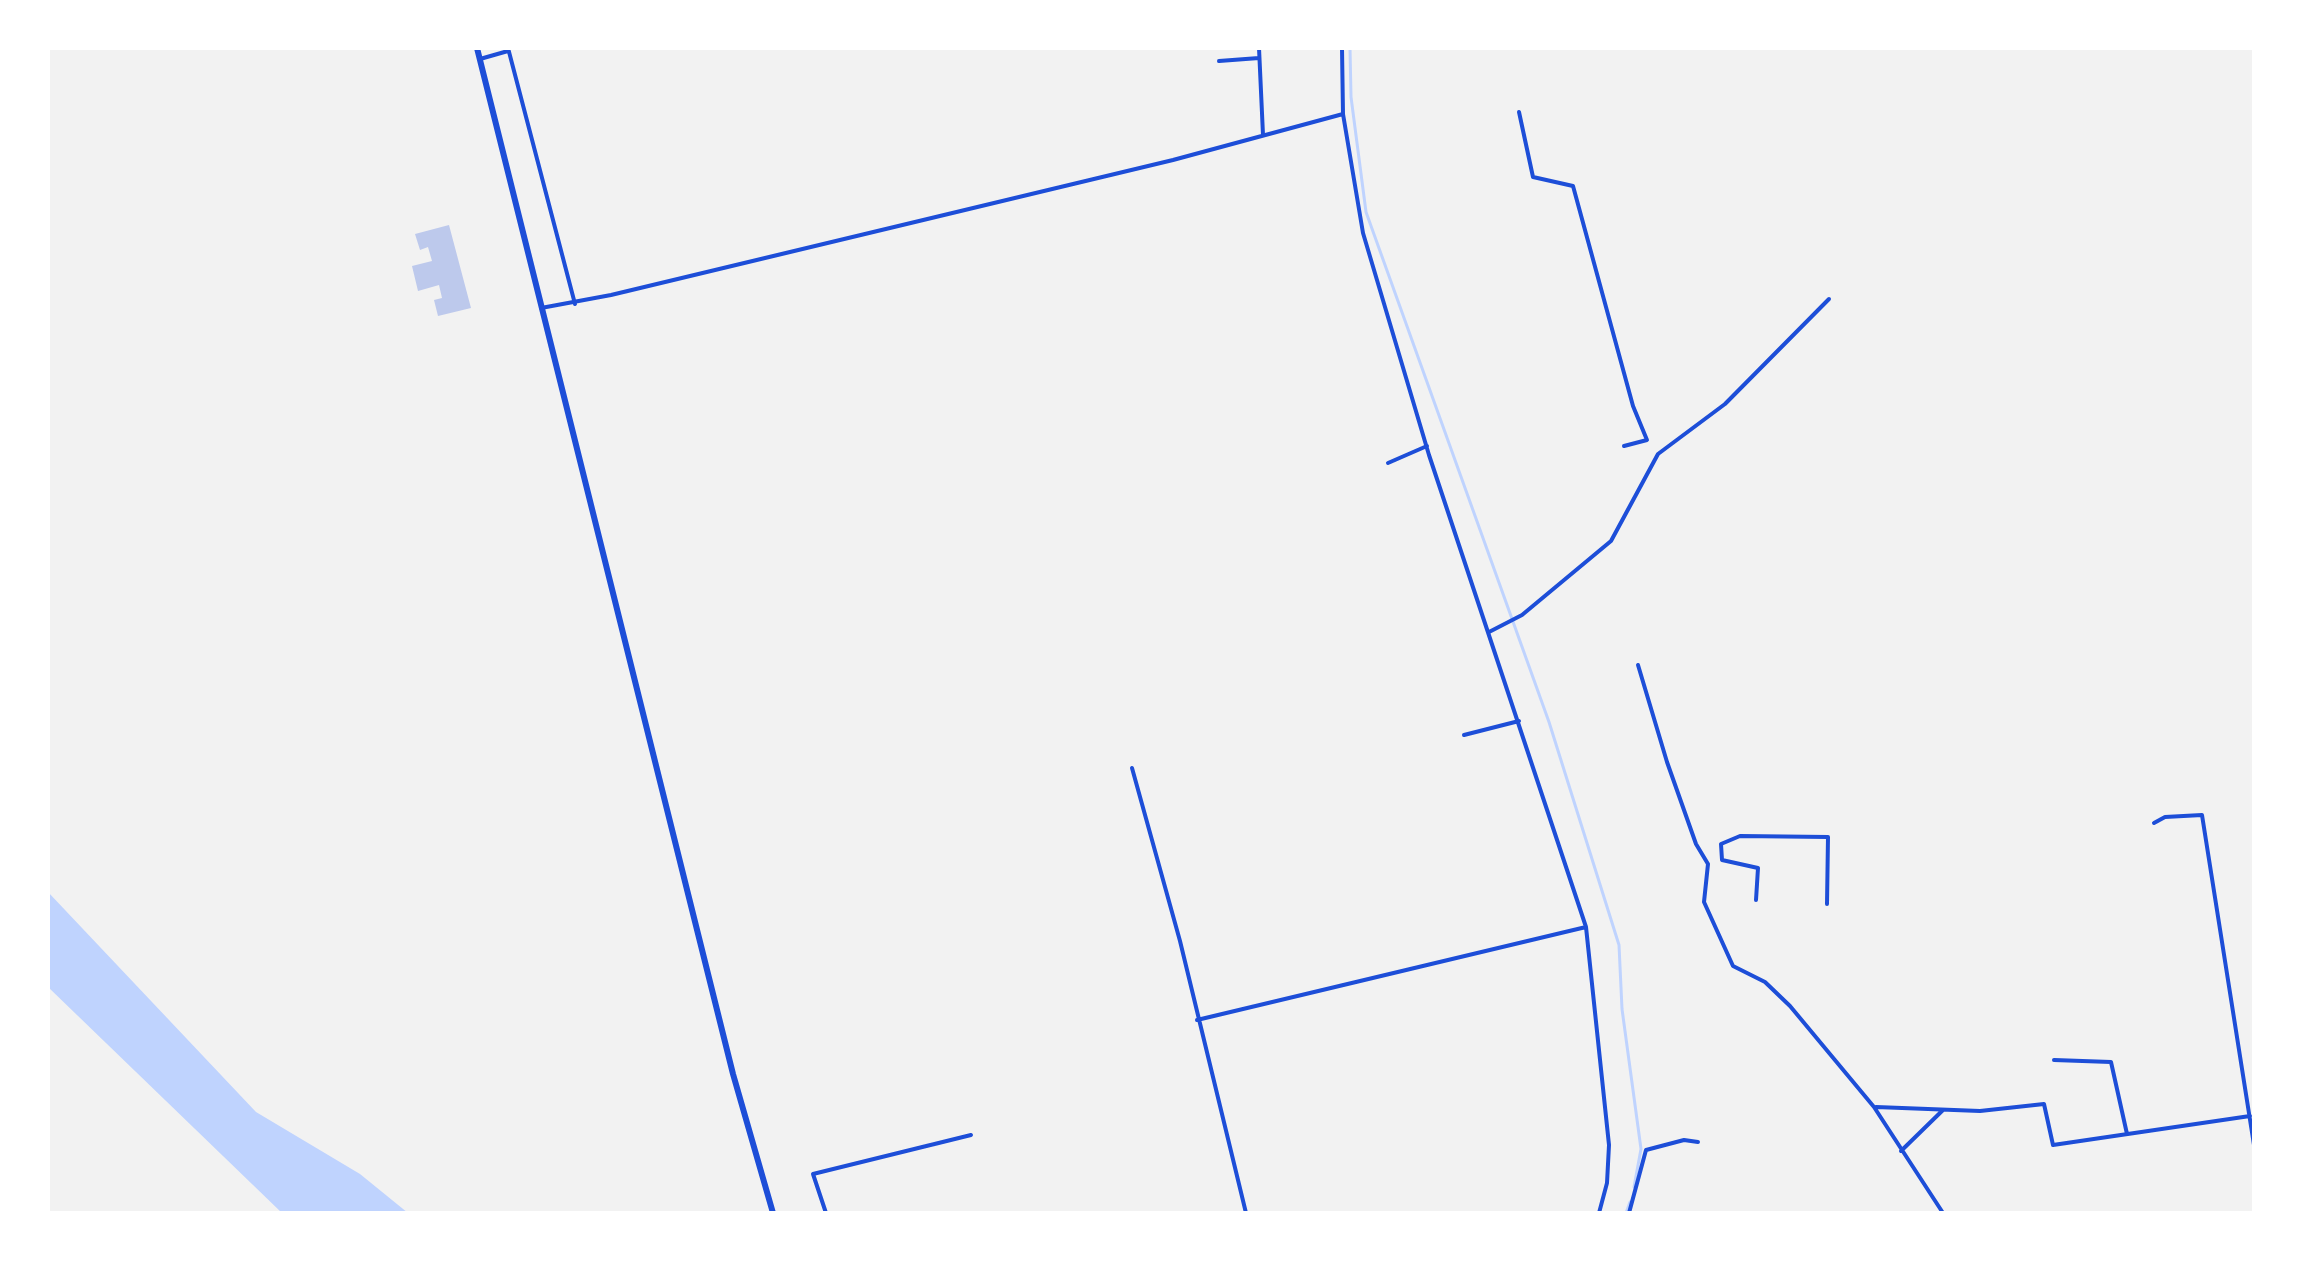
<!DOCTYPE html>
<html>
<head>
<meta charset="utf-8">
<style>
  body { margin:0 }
  #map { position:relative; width:2302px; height:1261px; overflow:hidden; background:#f2f2f2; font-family:Raleway,sans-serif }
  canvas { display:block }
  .frame { position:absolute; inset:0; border:50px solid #fff; pointer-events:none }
</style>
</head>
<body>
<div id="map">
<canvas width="2302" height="1261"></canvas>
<div class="frame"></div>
</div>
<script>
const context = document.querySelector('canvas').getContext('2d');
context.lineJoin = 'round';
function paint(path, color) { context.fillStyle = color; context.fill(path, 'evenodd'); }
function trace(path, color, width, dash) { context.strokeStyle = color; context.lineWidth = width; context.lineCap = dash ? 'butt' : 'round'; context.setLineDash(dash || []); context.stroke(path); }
paint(new Path2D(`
  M 48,892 L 256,1112 L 360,1174 L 408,1213 L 282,1213 L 48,987 Z`), '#bfd3fe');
trace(new Path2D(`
  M 1350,48 L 1351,97 L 1366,212 L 1549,722 L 1619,945 L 1622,1009 L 1641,1149 L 1634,1187
  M 1626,1213 L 1630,1202`), '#bfd3fe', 3);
paint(new Path2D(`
  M 449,225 L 471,308 L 438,316 L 434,300 L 442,298 L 439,285 L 418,291 L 412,266 L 432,261 L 428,247 L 420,250 L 415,234 Z`), '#bdc9ec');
trace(new Path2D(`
  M 508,48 L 575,304
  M 1259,48 L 1263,135
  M 1342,48 L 1343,114 L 1363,233 L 1429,455 L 1586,927 L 1609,1145 L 1607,1183 L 1599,1213
  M 480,59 L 508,51
  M 1219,61 L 1259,58
  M 1519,112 L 1533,177 L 1573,186 L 1633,406 L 1647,440 L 1624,446
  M 541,308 L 611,295 L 1173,160 L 1343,114
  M 1388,463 L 1427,446
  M 1489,632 L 1522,615 L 1611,541 L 1658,454 L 1725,404 L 1829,299
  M 1638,665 L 1667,762 L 1696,844 L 1708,864 L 1704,902 L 1733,966 L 1765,982 L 1790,1006 L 1874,1107 L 1943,1213
  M 1464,735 L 1519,721
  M 1132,768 L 1180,941 L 1246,1213
  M 2154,823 L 2165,817 L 2202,815 L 2254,1145
  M 1756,900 L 1758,868 L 1722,860 L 1721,844 L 1740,836 L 1828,837 L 1827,904
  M 1197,1020 L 1586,927
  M 2054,1060 L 2111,1062 L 2127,1134
  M 1876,1107 L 1980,1111 L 2044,1104 L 2053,1145 L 2250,1116
  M 1901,1151 L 1943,1110
  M 826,1213 L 813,1174 L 971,1135
  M 1629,1213 L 1646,1150 L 1684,1140 L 1698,1142`), '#1d4ed8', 4);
trace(new Path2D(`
  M 477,48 L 733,1074 L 773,1213`), '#1d4ed8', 6);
</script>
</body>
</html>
